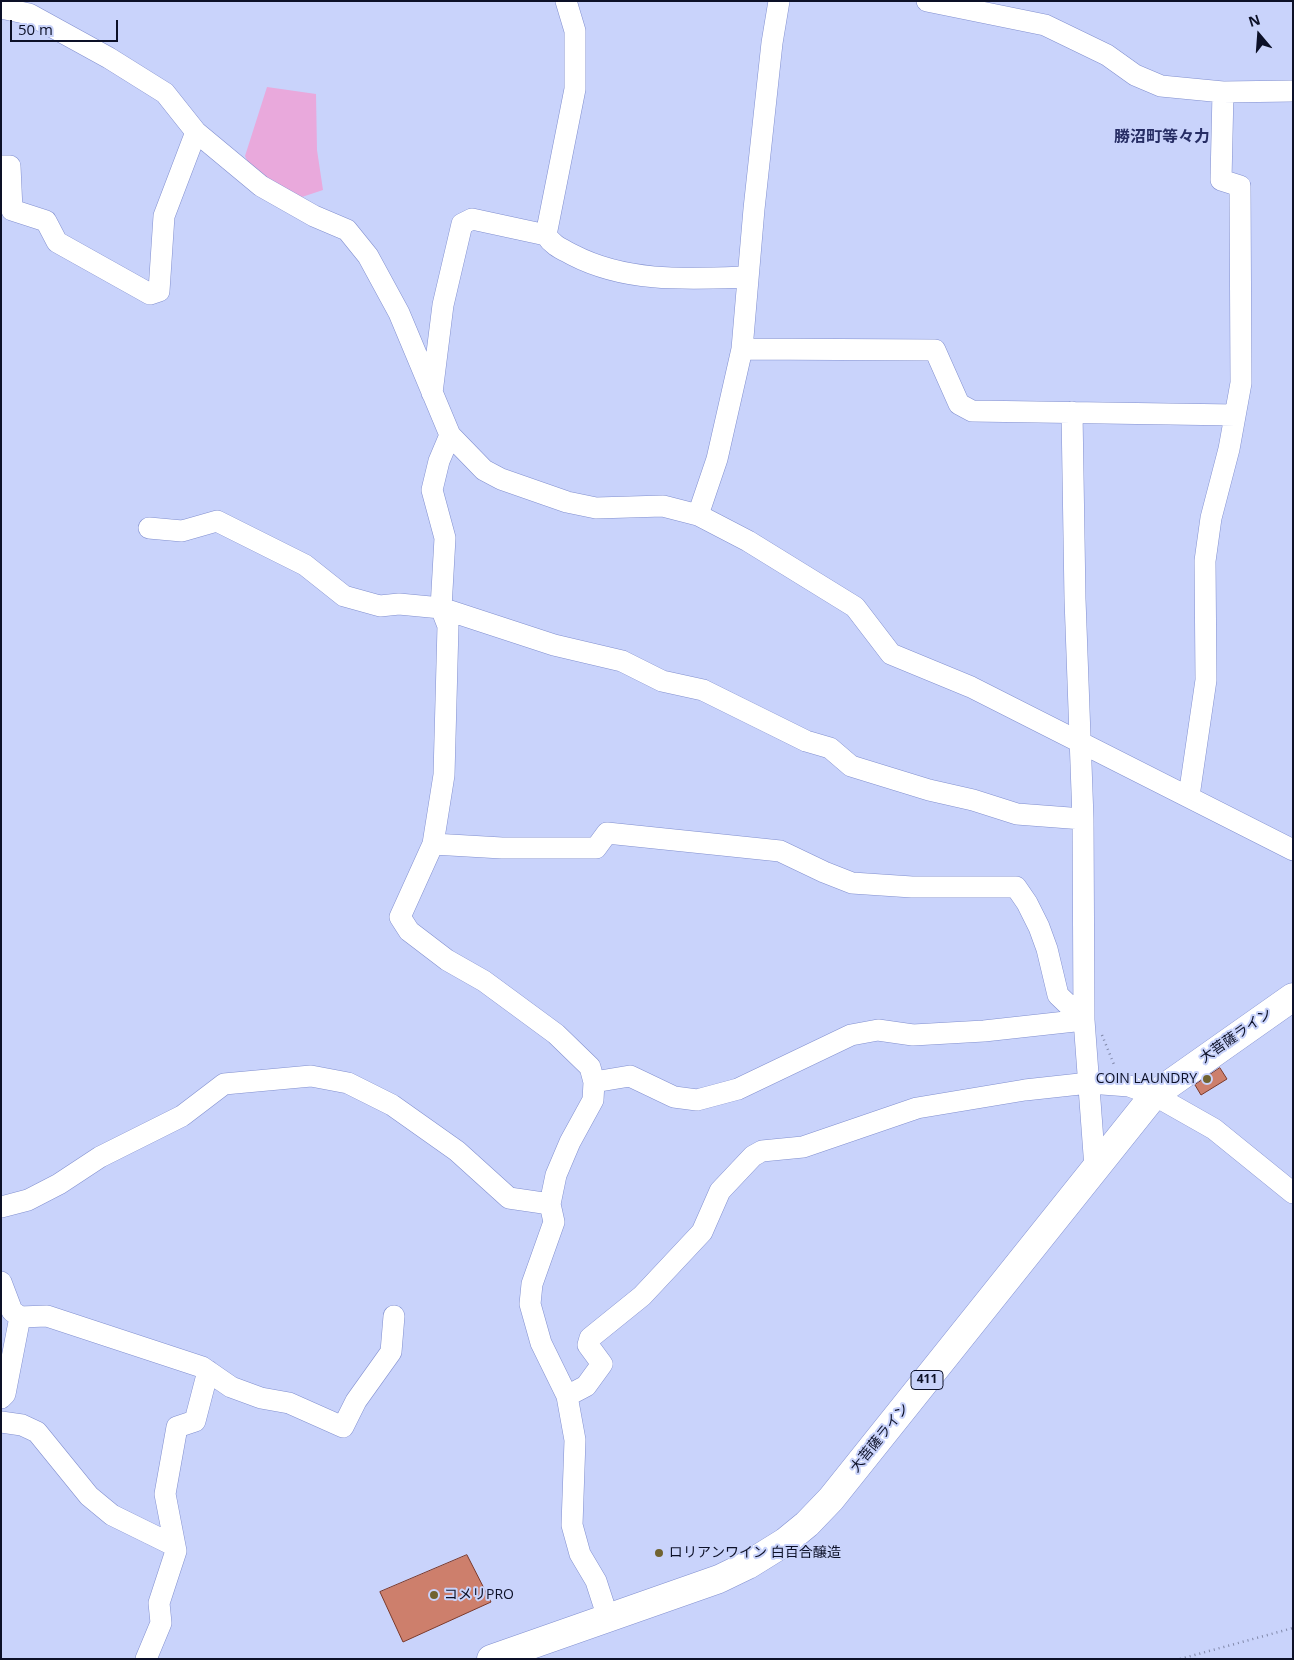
<!DOCTYPE html>
<html>
<head>
<meta charset="utf-8">
<style>
  body { margin:0 }
  #map { position:relative; width:1294px; height:1660px; overflow:hidden; background:#c9d3fb; font-family:"Open Sans",sans-serif }
  canvas { display:block }
  .frame { position:absolute; inset:0; border:2px solid #0c1027; pointer-events:none }
  .north { position:absolute; left:1234px; top:10px; width:50px; height:50px; -webkit-text-stroke:4px #c9d3fb; paint-order:stroke; rotate:342deg; font-size:14px; font-weight:700; line-height:20px; text-align:center; color:#0c1027 }
  .north::after { content:''; display:block; margin:auto; width:18px; height:22px; background:#0c1027; clip-path:polygon(50% 0,100% 100%,50% 72%,0 100%) }
  .scale { position:absolute; left:10px; top:20px; width:108px; height:22px; box-sizing:border-box; border:2px solid #0c1027; border-top:0; padding-left:6px; font-size:15px; line-height:18px; white-space:nowrap; color:#0c1027; -webkit-text-stroke:4px #c9d3fb; paint-order:stroke }
</style>
</head>
<body>
<div id="map">
<canvas width="1294" height="1660"></canvas>
<div class="frame"></div>
<div class="north">N</div>
<div class="scale">50 m</div>
</div>
<script>
const context = document.querySelector('canvas').getContext('2d');
context.lineJoin = 'round';
function paint(path, color) { context.fillStyle = color; context.fill(path, 'evenodd'); }
function trace(path, color, width, dash) { context.strokeStyle = color; context.lineWidth = width; context.lineCap = dash ? 'butt' : 'round'; context.setLineDash(dash || []); context.stroke(path); }
function write(font, color, halo, rows, align = 'center') {
  context.font = font + ' "Open Sans","Noto Sans JP",sans-serif'; context.lineWidth = 4; context.setLineDash([]); context.textBaseline = 'middle'; context.strokeStyle = halo; context.fillStyle = color; for (const [text, x, y, turn = 0] of rows) {
    context.save(); context.translate(x, y); context.rotate((+turn || 0) * Math.PI / 180); context.textAlign = isNaN(turn) ? turn : align; if (halo) context.strokeText(text, 0, 0); context.fillText(text, 0, 0); context.restore();
  }
}
paint(new Path2D(`
  M 267,87 L 316,94 L 317,150 L 323,190 L 299,198 L 253,174 L 245,156 Z`), '#e9a9dc');
const building = new Path2D(`
  M 1220,1068 L 1227,1079 L 1201,1095 L 1195,1085 Z
  M 467,1555 L 491,1602 L 403,1642 L 380,1592 Z`);
paint(building, '#cd7f6c');
trace(building, '#7b392a', 1);
const minor = new Path2D(`
  M 927,1 L 1045,25 L 1107,55 L 1135,75 L 1161,86 L 1223,92 L 1293,91
  M 1,8 L 29,14 L 109,58 L 165,93 L 196,132 L 261,186 L 314,216 L 347,230 L 368,256 L 399,313 L 450,435 L 484,470 L 501,479 L 567,502 L 596,508 L 663,506 L 698,515 L 748,541 L 855,607 L 891,654 L 971,687 L 1293,850
  M 1,166 L 10,166 L 12,210 L 46,221 L 57,242 L 150,294 L 159,291 L 164,216 L 196,132
  M 546,235 L 575,89 L 575,31 L 566,1
  M 742,349 L 935,350 L 959,404 L 972,411 L 1235,415
  M 432,393 L 443,305 L 462,224 L 472,219 L 546,235 C 553,246 562,249 573,255 C 627,283 689,279 748,277
  M 1072,412 L 1075,599 L 1083,819 L 1084,1020 L 1095,1168
  M 450,435 L 439,461 L 432,490 L 445,538 L 441,608 L 448,626 L 444,775 L 433,844 L 400,917 L 409,931 L 447,960 L 484,981 L 556,1034 L 590,1067 L 594,1082 L 593,1100 L 570,1142 L 556,1175 L 550,1204 L 554,1222 L 532,1284 L 530,1304 L 541,1343 L 567,1396 L 575,1440 L 572,1525 L 580,1554 L 596,1581 L 608,1618
  M 698,515 L 717,459 L 742,349 L 754,209 L 772,43 L 779,1
  M 149,528 L 182,531 L 217,521 L 305,565 L 344,596 L 380,606 L 399,604 L 441,608 L 554,645 L 622,661 L 662,681 L 703,690 L 806,741 L 830,748 L 851,766 L 929,790 L 973,800 L 1017,814 L 1083,819
  M 1189,796 L 1206,680 L 1205,561 L 1211,518 L 1229,449 L 1241,383 L 1240,186 L 1221,180 L 1223,92
  M 433,844 L 502,848 L 596,848 L 607,833 L 780,851 L 824,872 L 852,883 L 912,887 L 1016,887 L 1027,903 L 1039,927 L 1047,949 L 1058,995 L 1084,1020
  M 594,1082 L 630,1076 L 674,1097 L 697,1100 L 738,1089 L 851,1035 L 878,1030 L 913,1035 L 984,1031 L 1084,1020
  M 1,1207 L 28,1200 L 59,1184 L 100,1157 L 182,1116 L 224,1084 L 311,1076 L 348,1083 L 392,1105 L 457,1151 L 509,1198 L 550,1204
  M 1,1282 L 12,1311 L 20,1317 L 5,1394 L 1,1398
  M 20,1317 L 47,1316 L 202,1367 L 231,1387 L 261,1398 L 289,1403 L 343,1427 L 356,1401 L 391,1352 L 394,1316
  M 567,1396 L 586,1386 L 602,1364 L 588,1345 L 590,1338 L 642,1296 L 702,1232 L 720,1191 L 753,1156 L 762,1151 L 803,1147 L 917,1108 L 1025,1090 L 1089,1083 L 1129,1086 L 1154,1095 L 1214,1129 L 1293,1193
  M 1,1422 L 22,1425 L 37,1432 L 89,1496 L 112,1515 L 175,1546
  M 146,1659 L 161,1623 L 159,1603 L 176,1551 L 165,1494 L 177,1427 L 195,1421 L 208,1371`);
const highway = new Path2D(`
  M 491,1659 L 719,1579 L 748,1565 L 785,1542 L 807,1524 L 831,1499 L 1154,1095 L 1293,997`);
trace(minor, '#818fcf', 22);
trace(highway, '#818fcf', 29);
trace(new Path2D(`
  M 1102,1035 L 1115,1067
  M 1180,1659 L 1293,1628`), '#8088a9', 2.5, [1, 4]);
trace(minor, '#fff', 21);
trace(highway, '#fff', 28);
for (const [x, y, r, color] of [
  [1207,1079,5,"#716330"],
  [659,1553,5,"#716330"],
  [434,1595,5,"#716330"]
]) { const dot = new Path2D(); dot.arc(x, y, r, 0, 2 * Math.PI); context.fillStyle = color; context.fill(dot); trace(dot, '#c9d3fb', 2); }
for (const [x, y, w] of [
  [927,1380,32]
]) { const box = new Path2D(); box.roundRect(x - w / 2, y - 9.5, w, 19, 4); context.fillStyle = '#c9d3fb'; context.fill(box); trace(box, '#0c1027', 1); }
write('bold 12px', '#0c1027', null, [
  ["411",927,1380]
]);
write('14px', '#0c1027', '#c9d3fb', [
  ["大菩薩ライン",1236,1036,-35],
  ["大菩薩ライン",880,1438,-51]
]);
write('14px', '#0c1027', '#c9d3fb', [
  ["COIN LAUNDRY",1197,1079,"right"],
  ["ロリアンワイン 白百合醸造",669,1553],
  ["コメリPRO",444,1595]
], 'left');
write('bold 16px', '#262d64', '#c9d3fb', [
  ["勝沼町等々力",1162,137]
]);
</script>
</body>
</html>
